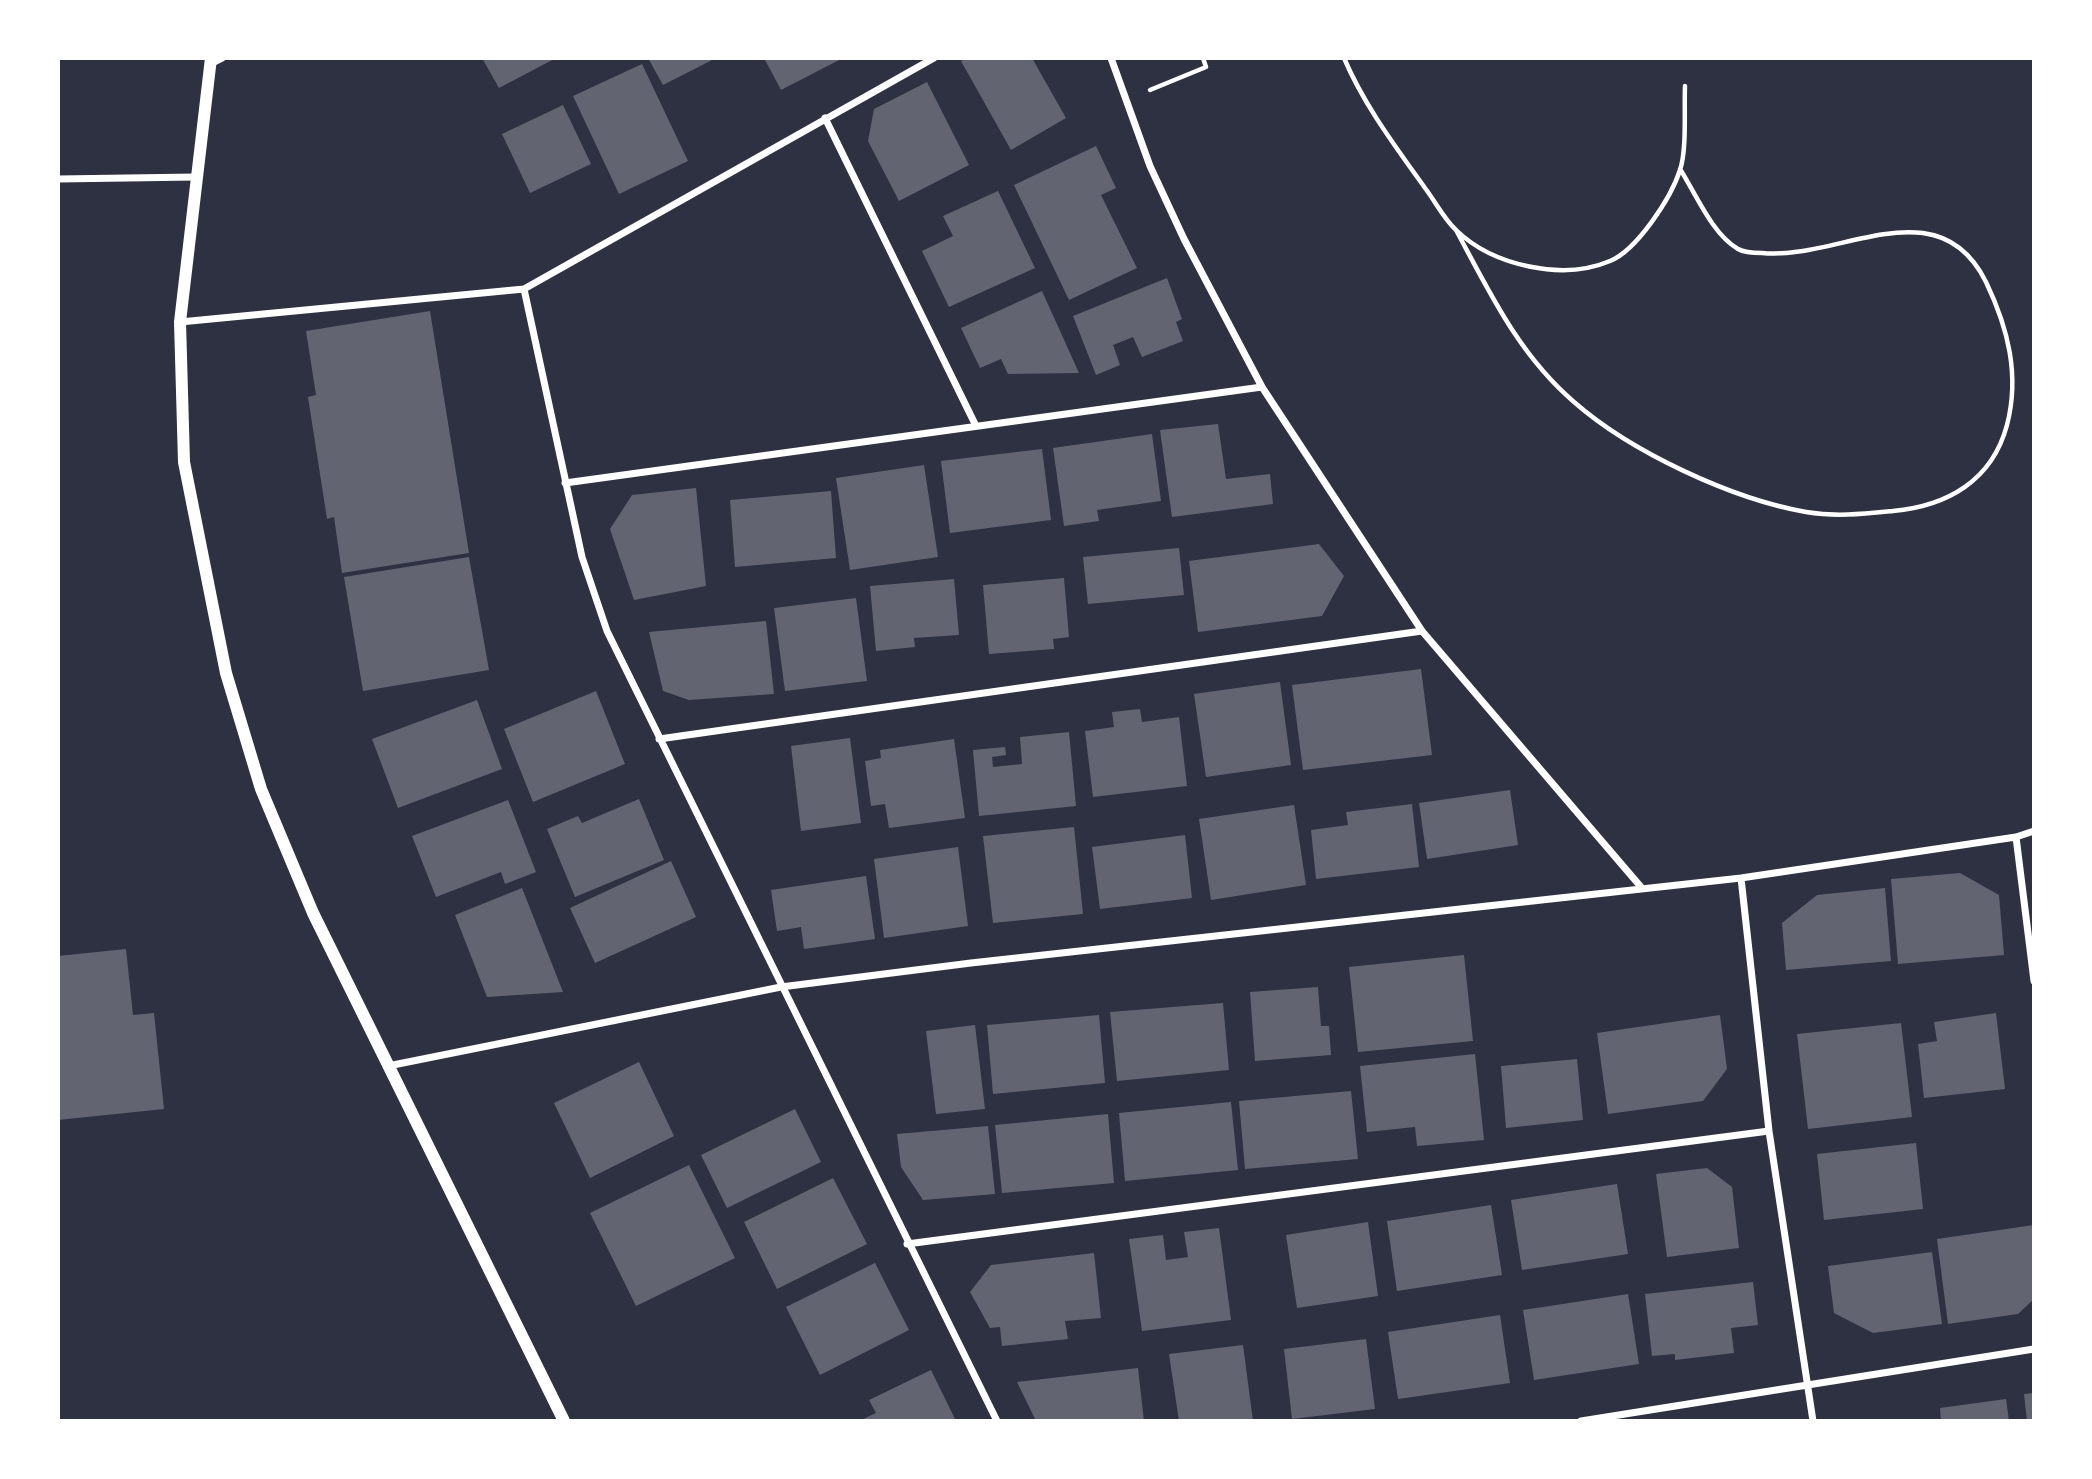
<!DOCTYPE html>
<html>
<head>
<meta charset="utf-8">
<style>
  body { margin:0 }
  #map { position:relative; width:2092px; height:1479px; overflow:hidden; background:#2d3142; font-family:Inter,sans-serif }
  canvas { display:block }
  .frame { position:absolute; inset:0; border:60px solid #fff; pointer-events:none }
</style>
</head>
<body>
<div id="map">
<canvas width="2092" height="1479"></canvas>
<div class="frame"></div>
</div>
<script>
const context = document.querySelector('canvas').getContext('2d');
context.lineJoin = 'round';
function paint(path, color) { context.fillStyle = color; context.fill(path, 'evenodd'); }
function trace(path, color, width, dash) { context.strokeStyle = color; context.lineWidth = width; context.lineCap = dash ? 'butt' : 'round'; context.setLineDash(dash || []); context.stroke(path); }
paint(new Path2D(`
  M 482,58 L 556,58 L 499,88 Z
  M 648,58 L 716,58 L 663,85 Z
  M 764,58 L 843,58 L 781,90 Z
  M 967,58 L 1032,58 L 1066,118 L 1011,150 L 961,61 Z
  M 642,64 L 688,161 L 619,194 L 573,96 Z
  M 927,82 L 969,165 L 899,201 L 868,141 L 874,109 Z
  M 563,105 L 591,164 L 530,193 L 502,134 Z
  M 1096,146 L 1116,188 L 1101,195 L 1137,268 L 1069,300 L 1014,185 Z
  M 998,191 L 1035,268 L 949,307 L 922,251 L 953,236 L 943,216 Z
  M 1167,278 L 1182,319 L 1176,322 L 1183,341 L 1142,357 L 1133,337 L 1113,345 L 1120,365 L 1096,375 L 1073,316 Z
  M 1042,291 L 1079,373 L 1008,374 L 1001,359 L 980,368 L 961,328 Z
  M 430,311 L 469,553 L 342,573 L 334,517 L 327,519 L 308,397 L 316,395 L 306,331 Z
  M 1218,424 L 1226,479 L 1270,474 L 1273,504 L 1172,517 L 1160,430 Z
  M 1152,434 L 1161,501 L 1097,510 L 1099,521 L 1064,526 L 1053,448 Z
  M 1042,449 L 1051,520 L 950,533 L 941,461 Z
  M 924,465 L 938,557 L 850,570 L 836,478 Z
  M 696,488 L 706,586 L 634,600 L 610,529 L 632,495 Z
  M 831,491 L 836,558 L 735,567 L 730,500 Z
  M 1319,544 L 1344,576 L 1322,616 L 1198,632 L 1189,561 Z
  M 1179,548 L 1184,595 L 1088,604 L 1083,557 Z
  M 469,557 L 489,670 L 363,691 L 344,577 Z
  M 1064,578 L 1069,637 L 1053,639 L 1054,649 L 989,654 L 983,585 Z
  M 954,579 L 959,635 L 914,638 L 915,647 L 876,651 L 870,586 Z
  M 856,598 L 867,681 L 785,691 L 774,608 Z
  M 766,621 L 774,694 L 689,700 L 663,691 L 649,632 Z
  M 1421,669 L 1432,755 L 1303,770 L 1292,685 Z
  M 1280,682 L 1291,765 L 1206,777 L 1194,694 Z
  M 596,691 L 625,764 L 533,802 L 504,729 Z
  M 477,700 L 502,769 L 398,808 L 372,739 Z
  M 1140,709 L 1142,722 L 1179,717 L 1187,786 L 1093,797 L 1085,731 L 1114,727 L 1112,712 Z
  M 1069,732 L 1076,806 L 979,816 L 973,750 L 1005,747 L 1006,755 L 992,757 L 993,767 L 1022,764 L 1020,737 Z
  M 850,738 L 861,823 L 801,831 L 791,746 Z
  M 954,739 L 965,818 L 889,828 L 885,804 L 871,806 L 865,761 L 881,758 L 880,750 Z
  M 1510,790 L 1518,845 L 1427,859 L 1419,803 Z
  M 639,799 L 664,860 L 575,897 L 547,829 L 578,816 L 582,823 Z
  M 508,800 L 536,872 L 505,884 L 501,872 L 436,897 L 412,836 Z
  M 1412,804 L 1419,867 L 1316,879 L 1311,830 L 1348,825 L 1346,812 Z
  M 1294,805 L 1306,885 L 1211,900 L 1199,819 Z
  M 1074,827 L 1083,914 L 993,923 L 983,836 Z
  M 1185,835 L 1192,898 L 1100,909 L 1092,847 Z
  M 958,847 L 968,926 L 884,938 L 874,859 Z
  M 671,861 L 696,917 L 595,963 L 570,908 Z
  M 1960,873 L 1999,895 L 2004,955 L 1898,964 L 1891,879 Z
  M 866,876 L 875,939 L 804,949 L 801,927 L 777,931 L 771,890 Z
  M 522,888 L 563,992 L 487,997 L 455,915 Z
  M 1885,888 L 1891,961 L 1786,970 L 1782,923 L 1817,895 Z
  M 126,949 L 133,1015 L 154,1013 L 164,1109 L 58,1120 L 58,956 Z
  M 1464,955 L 1473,1041 L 1358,1052 L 1349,967 Z
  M 1318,987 L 1321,1026 L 1329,1026 L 1331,1055 L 1255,1061 L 1250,992 Z
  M 1223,1003 L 1229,1070 L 1117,1081 L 1110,1012 Z
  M 1996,1013 L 2005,1089 L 1924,1098 L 1918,1044 L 1937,1041 L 1934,1022 Z
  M 1099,1015 L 1105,1083 L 993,1094 L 987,1025 Z
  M 1720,1015 L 1727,1069 L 1703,1101 L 1608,1114 L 1597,1033 Z
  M 1901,1023 L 1912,1117 L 1808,1129 L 1797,1034 Z
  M 975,1025 L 985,1109 L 936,1114 L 926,1031 Z
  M 1475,1054 L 1484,1140 L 1417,1146 L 1415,1127 L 1367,1132 L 1360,1066 Z
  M 1577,1059 L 1583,1120 L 1506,1128 L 1501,1066 Z
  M 639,1062 L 674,1136 L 590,1178 L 554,1103 Z
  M 1351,1091 L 1358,1159 L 1245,1169 L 1239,1101 Z
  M 1231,1102 L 1238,1170 L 1125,1181 L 1119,1113 Z
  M 795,1109 L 821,1162 L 727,1208 L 701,1155 Z
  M 1108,1114 L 1114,1183 L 1002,1193 L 995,1125 Z
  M 988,1126 L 995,1194 L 923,1200 L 901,1167 L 897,1134 Z
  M 1916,1143 L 1923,1209 L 1824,1220 L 1817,1154 Z
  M 689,1165 L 735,1258 L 636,1306 L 590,1213 Z
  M 1707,1168 L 1732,1187 L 1739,1248 L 1667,1257 L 1656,1174 Z
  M 833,1178 L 867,1244 L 777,1289 L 744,1222 Z
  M 1617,1184 L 1628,1254 L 1522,1270 L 1511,1200 Z
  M 1491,1205 L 1502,1275 L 1397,1291 L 1387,1221 Z
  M 1368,1222 L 1378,1296 L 1297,1308 L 1286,1235 Z
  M 2034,1225 L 2034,1299 L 2018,1314 L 1948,1324 L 1937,1239 Z
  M 1219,1228 L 1231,1320 L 1142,1331 L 1129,1239 L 1163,1235 L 1166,1260 L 1188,1257 L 1184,1232 Z
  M 1932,1252 L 1942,1324 L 1873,1333 L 1834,1313 L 1828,1266 Z
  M 1094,1253 L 1101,1318 L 1065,1321 L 1068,1339 L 1002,1346 L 1000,1327 L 990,1328 L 970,1292 L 991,1265 Z
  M 875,1263 L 909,1330 L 820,1375 L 786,1307 Z
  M 1753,1282 L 1758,1325 L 1731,1328 L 1734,1353 L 1675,1360 L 1675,1354 L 1652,1356 L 1645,1294 Z
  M 1628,1294 L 1639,1364 L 1534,1380 L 1523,1310 Z
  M 1500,1315 L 1510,1383 L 1398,1399 L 1388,1332 Z
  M 1366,1339 L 1375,1409 L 1292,1419 L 1284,1349 Z
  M 1243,1345 L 1253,1421 L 1179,1421 L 1169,1354 Z
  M 1138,1368 L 1144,1421 L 1036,1421 L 1017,1382 Z
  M 931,1370 L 956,1421 L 859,1421 L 876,1413 L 869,1400 Z
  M 2034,1393 L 2034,1421 L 2027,1421 L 2024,1394 Z
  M 2006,1399 L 2009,1421 L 1941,1421 L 1940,1408 Z`), '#626471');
trace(new Path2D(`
  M 1344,58 C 1364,105 1395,146 1425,188 C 1435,201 1444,219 1456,230 C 1493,266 1563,281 1610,261 C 1637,250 1671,198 1680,170 C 1687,149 1684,110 1685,86
  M 1150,90 L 1206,67 L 1203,58
  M 1456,230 C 1490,293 1519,355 1574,402 C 1631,452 1732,499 1806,512 C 1836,517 1863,514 1893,511 C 1947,506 1992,481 2007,425 C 2020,375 2008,328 1986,282 C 1938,185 1838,261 1762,253 C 1754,253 1745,253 1738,249 C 1712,234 1696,194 1680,169`), '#fff', 4.5);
trace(new Path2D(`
  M 934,58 L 524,289 L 582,557 L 607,631 L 997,1421
  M 1111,58 L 1150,166 L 1184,239 L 1262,387 L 1422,631 L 1641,887
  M 210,64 L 222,58
  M 825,118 L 976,426
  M 58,179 L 196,177
  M 180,322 L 524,289
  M 565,483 L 1262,387
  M 659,739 L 1422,631
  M 2016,837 L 2034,981
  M 1741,878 L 1769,1131 L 1813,1421
  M 388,1066 L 781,987 L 971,963 L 1741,878 L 2016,837 L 2034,831
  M 907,1244 L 1769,1131
  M 1581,1421 L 2034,1349`), '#fff', 7);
trace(new Path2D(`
  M 211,58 L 180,322 L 184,462 L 226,673 L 261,789 L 313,913 L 564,1421`), '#fff', 12);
</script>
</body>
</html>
